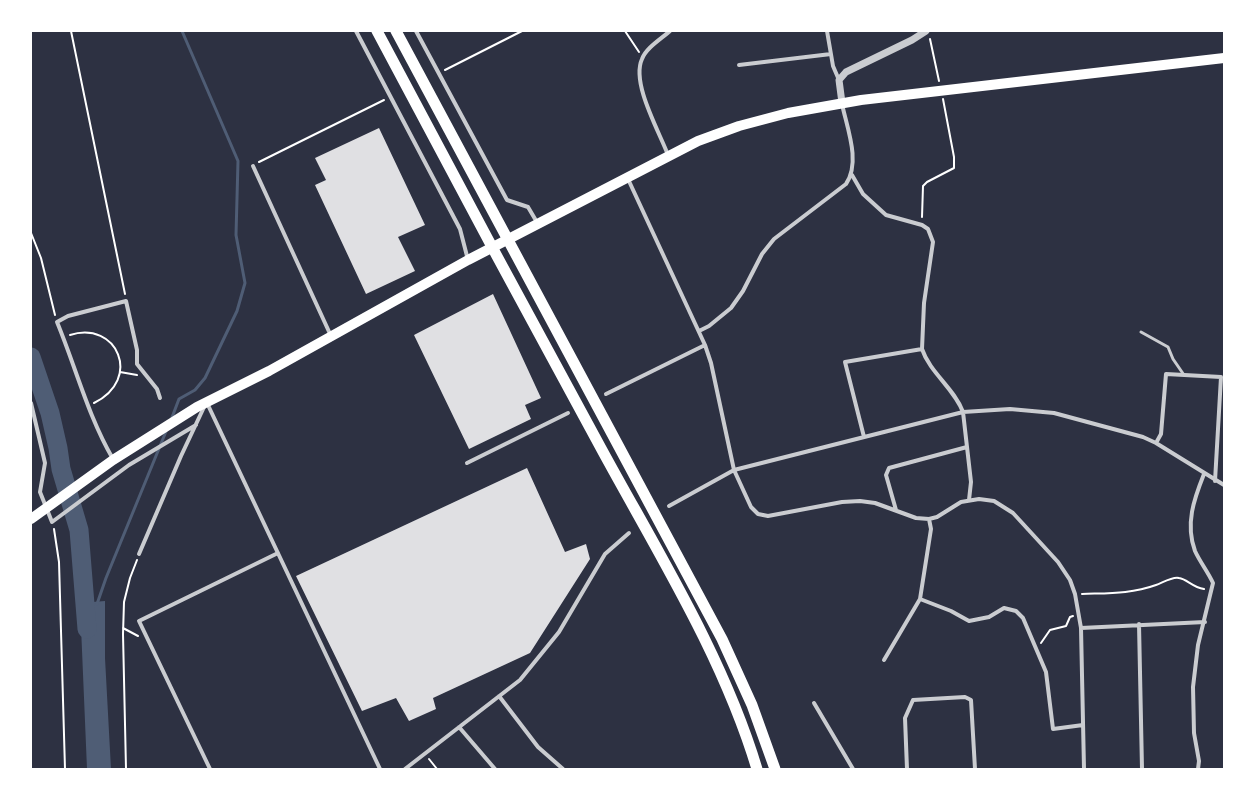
<!DOCTYPE html>
<html>
<head>
<meta charset="utf-8">
<style>
  body { margin:0 }
  #map { position:relative; width:1255px; height:800px; overflow:hidden; background:#2d3142; font-family:Figtree,sans-serif }
  canvas { display:block }
  .frame { position:absolute; inset:0; border:32px solid #fff; pointer-events:none }
</style>
</head>
<body>
<div id="map">
<canvas width="1255" height="800"></canvas>
<div class="frame"></div>
</div>
<script>
const context = document.querySelector('canvas').getContext('2d');
context.lineJoin = 'round';
function paint(path, color) { context.fillStyle = color; context.fill(path, 'evenodd'); }
function trace(path, color, width, dash) { context.strokeStyle = color; context.lineWidth = width; context.lineCap = dash ? 'butt' : 'round'; context.setLineDash(dash || []); context.stroke(path); }
paint(new Path2D(`
  M 105,601 L 105,658 L 111,769 L 87,769 L 80,603 Z`), '#4f5d75');
trace(new Path2D(`
  M 171,420 L 179,399 L 195,390 L 205,378 L 237,311 L 245,283 L 236,235 L 238,161 L 182,31
  M 97,604 L 106,578 L 167,429`), '#4f5d75', 3);
trace(new Path2D(`
  M 31,357 L 50,413 L 58,448 L 61,469 L 79,530 L 87,629`), '#4f5d75', 19);
paint(new Path2D(`
  M 379,128 L 425,225 L 398,237 L 415,271 L 366,294 L 315,185 L 326,180 L 315,158 Z
  M 493,294 L 541,398 L 525,405 L 531,419 L 469,449 L 414,335 Z
  M 527,468 L 565,552 L 586,544 L 590,559 L 530,653 L 433,698 L 436,709 L 409,721 L 396,698 L 362,711 L 296,576 Z`), '#e0e0e3');
trace(new Path2D(`
  M 71,31 L 125,294
  M 625,31 L 639,52
  M 930,39 L 939,81
  M 445,70 L 522,31
  M 259,162 L 384,100
  M 922,217 L 923,186 L 927,182 L 954,168 L 954,157 L 943,99
  M 31,233 L 41,258 L 55,315
  M 70,335 C 117,320 143,379 94,403
  M 120,372 L 137,375
  M 54,529 L 59,562 L 65,769
  M 1082,594 C 1108,593 1131,594 1156,585 C 1162,583 1173,576 1179,578 C 1187,579 1192,587 1204,589
  M 123,628 L 138,636
  M 1041,643 L 1050,630 L 1066,626 L 1070,617 L 1073,616
  M 429,759 L 437,769
  M 126,769 L 123,634 L 124,602 L 130,578 L 137,560`), '#fff', 2);
trace(new Path2D(`
  M 1141,332 L 1168,347 L 1173,359 L 1184,375`), '#caccd0', 3);
trace(new Path2D(`
  M 356,31 L 460,229 L 468,260
  M 416,31 L 507,200 L 528,207 L 538,224
  M 827,31 L 833,66 L 839,80
  M 739,65 L 831,54
  M 668,155 C 659,131 631,83 642,59 C 646,48 661,39 670,31
  M 253,166 L 331,336
  M 852,175 L 863,194 L 886,215 L 922,225 L 928,229 L 933,242 L 924,303 L 922,349
  M 628,179 L 705,345 L 711,363 L 734,470 L 751,507 L 758,514 L 768,516 L 842,502 L 860,501 L 875,503 L 916,518 L 929,519 L 937,517 L 961,502 L 979,499 L 994,501 L 1013,513 L 1058,562 L 1070,580 L 1075,594 L 1081,628 L 1084,769
  M 699,331 L 709,326 L 731,308 L 743,291 L 762,254 L 774,239 L 846,184 C 861,162 847,128 842,104
  M 606,394 L 705,345
  M 31,403 L 45,463 L 40,492 L 52,522 L 129,465 L 196,425
  M 207,403 L 380,769
  M 864,437 L 845,362 L 922,349 C 930,373 954,388 963,412 L 971,482 L 969,500
  M 1156,443 L 1161,434 L 1166,374 L 1221,377 L 1215,481
  M 113,459 C 88,416 76,368 57,322 L 68,316 L 126,301 L 137,350 L 137,364 L 157,389 L 160,398
  M 467,463 L 568,413
  M 669,506 L 734,470 L 963,412 L 1010,409 L 1054,413 L 1143,437 L 1156,443 L 1224,485
  M 896,510 L 886,475 L 889,468 L 967,447
  M 139,554 L 181,456 L 205,405
  M 920,599 L 951,611 L 969,621 L 989,617 L 1004,608 L 1016,611 L 1023,618 L 1046,672 L 1053,729 L 1083,725
  M 1139,624 L 1142,769
  M 1081,628 L 1205,622
  M 884,660 L 920,599 L 931,529 L 929,519
  M 499,696 L 538,747 L 563,769
  M 814,703 L 853,769
  M 459,727 L 495,769
  M 210,769 L 139,621 L 278,553
  M 405,769 L 520,680 L 559,632 L 605,554 L 629,533
  M 907,769 L 905,718 L 913,700 L 965,697 L 971,700 L 975,769
  M 1198,769 L 1199,761 L 1194,733 L 1193,687 L 1198,645 L 1213,583 C 1208,572 1200,562 1195,551 C 1185,524 1194,499 1204,474`), '#caccd0', 4);
trace(new Path2D(`
  M 842,103 L 839,80 L 846,72 L 912,40 L 926,31`), '#caccd0', 7);
trace(new Path2D(`
  M 31,519 L 113,460 L 197,407 L 269,371 L 468,260 L 698,141 L 739,126 L 788,113 L 861,100 L 1224,58`), '#fff', 10);
trace(new Path2D(`
  M 377,31 C 451,171 526,311 602,450 C 658,553 723,656 757,769
  M 396,31 L 722,639 L 752,705 L 775,769`), '#fff', 11);
</script>
</body>
</html>
